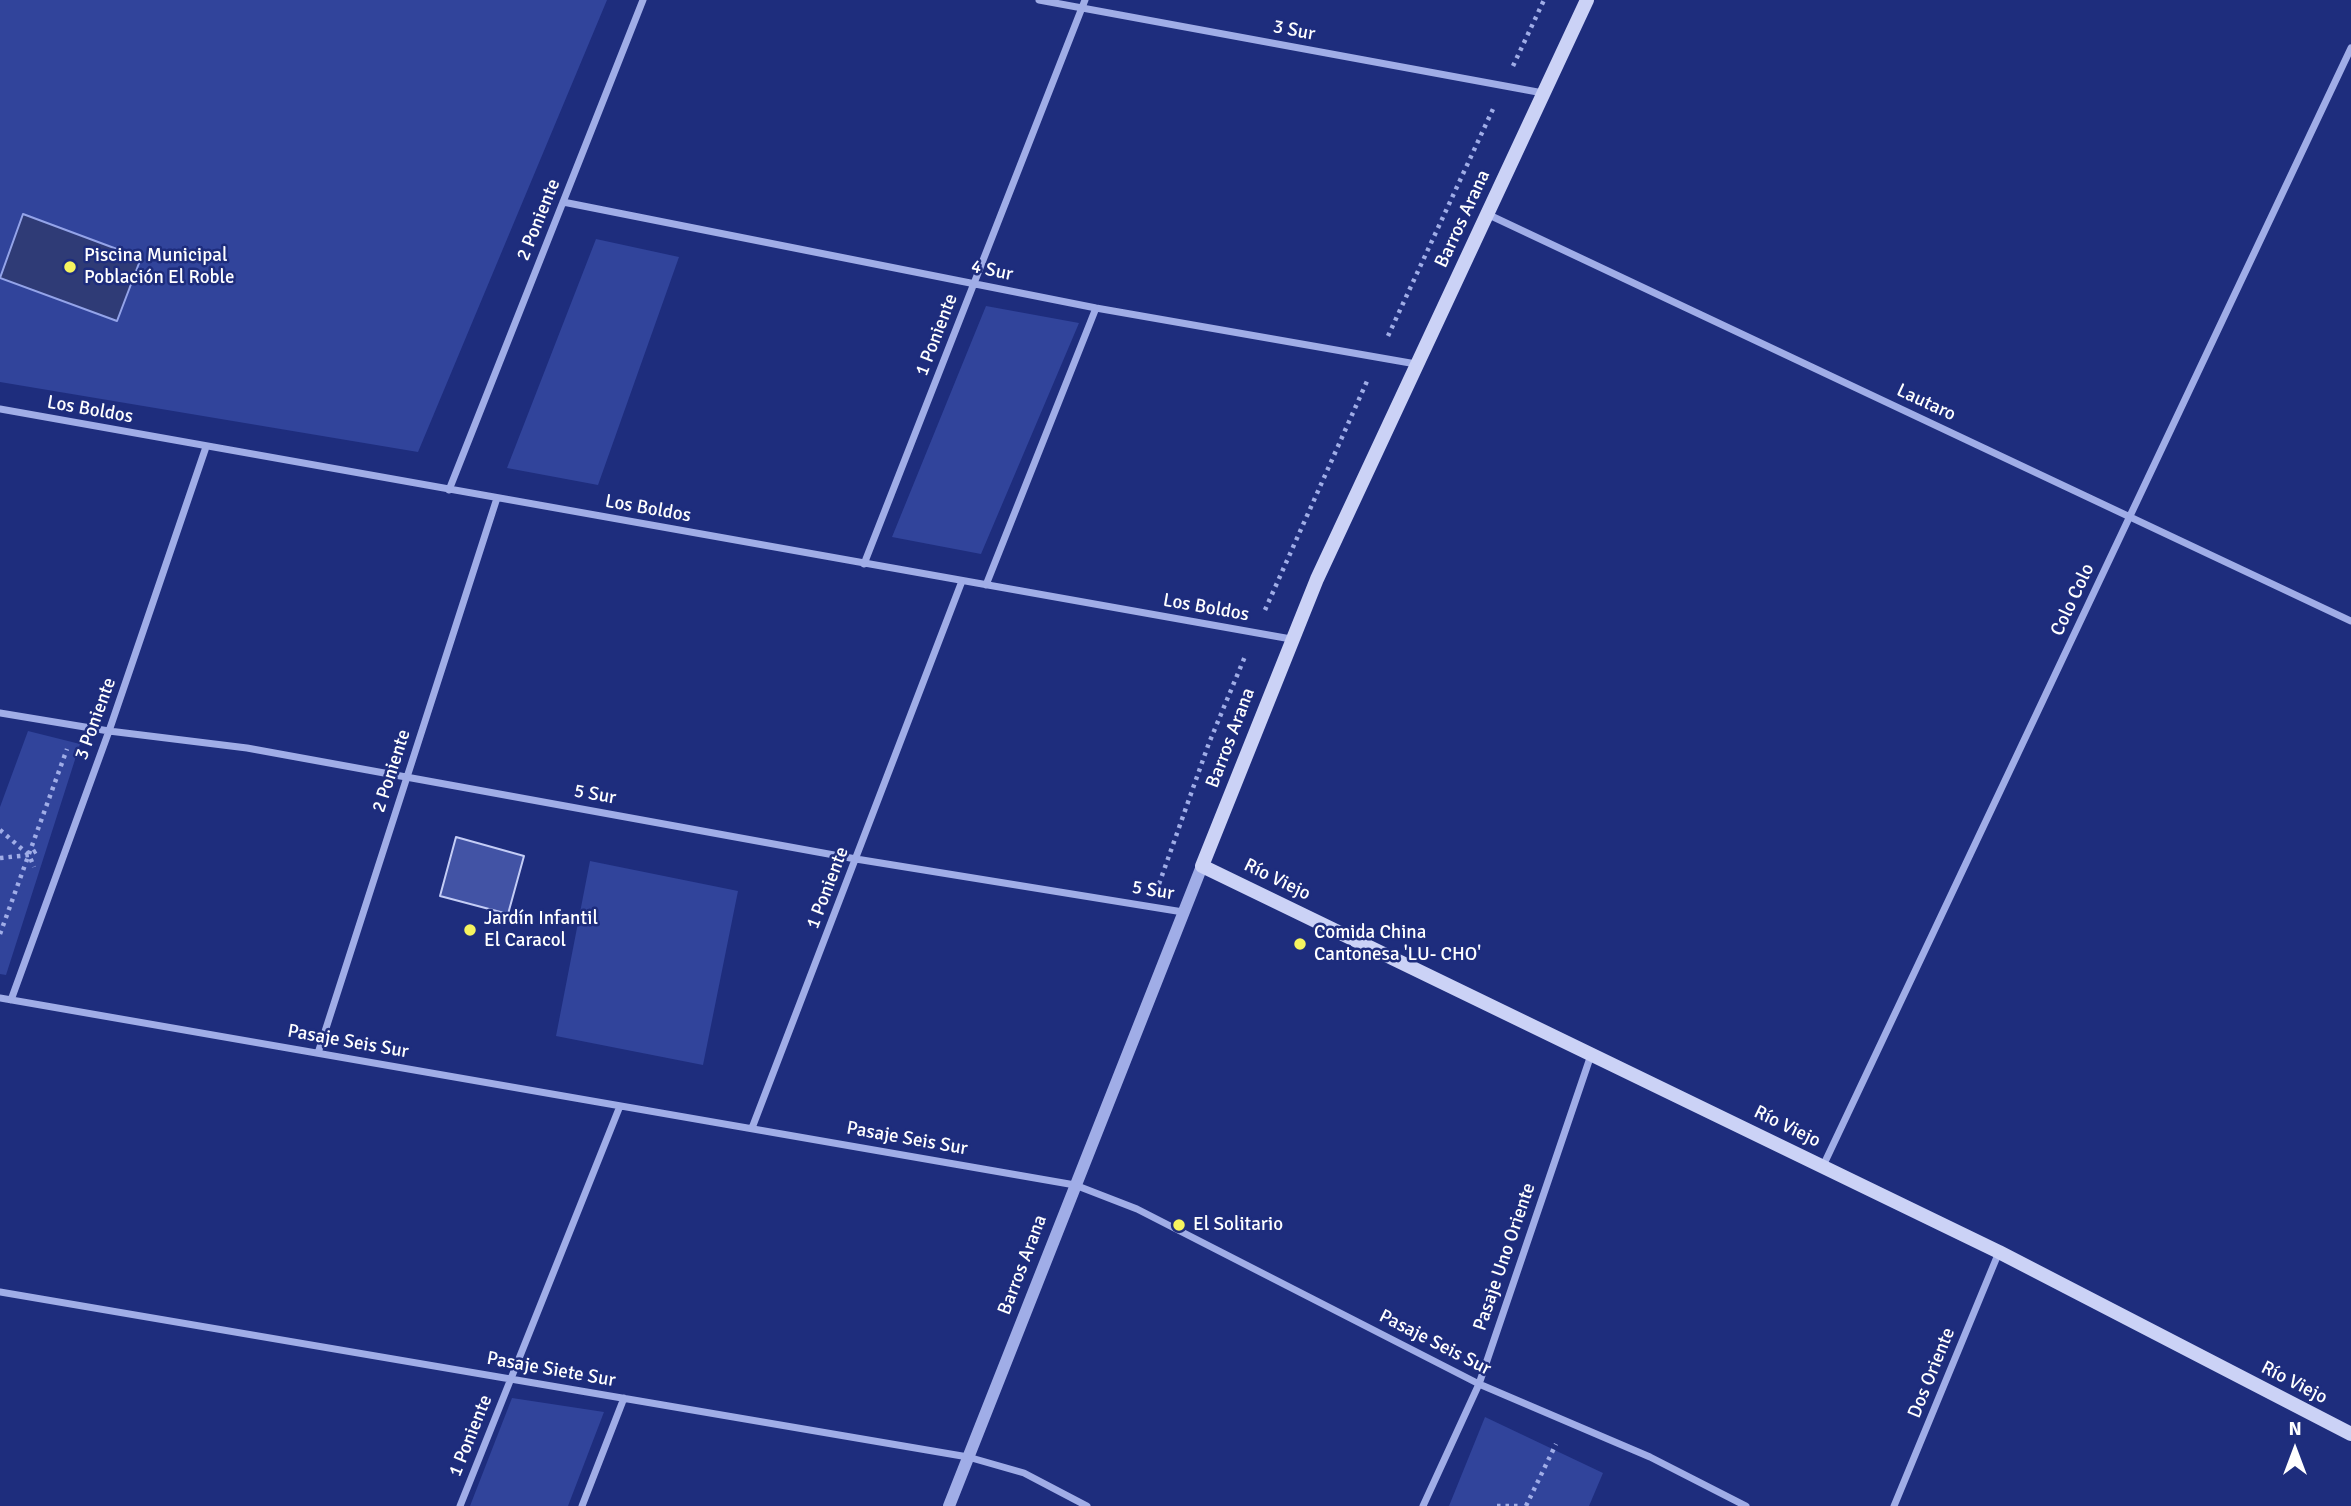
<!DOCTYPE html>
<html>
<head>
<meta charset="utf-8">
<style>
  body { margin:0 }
  #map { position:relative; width:2351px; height:1506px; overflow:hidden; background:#1e2d7d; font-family:Signika,sans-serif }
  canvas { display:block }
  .north { position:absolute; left:2260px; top:1415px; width:70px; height:70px; -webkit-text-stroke:5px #1e2d7d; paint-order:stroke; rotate:0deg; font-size:19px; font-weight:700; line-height:28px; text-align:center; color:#fff }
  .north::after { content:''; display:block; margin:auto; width:24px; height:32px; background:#fff; clip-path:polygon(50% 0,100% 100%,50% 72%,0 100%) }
</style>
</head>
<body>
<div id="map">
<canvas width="2351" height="1506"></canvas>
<div class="north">N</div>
</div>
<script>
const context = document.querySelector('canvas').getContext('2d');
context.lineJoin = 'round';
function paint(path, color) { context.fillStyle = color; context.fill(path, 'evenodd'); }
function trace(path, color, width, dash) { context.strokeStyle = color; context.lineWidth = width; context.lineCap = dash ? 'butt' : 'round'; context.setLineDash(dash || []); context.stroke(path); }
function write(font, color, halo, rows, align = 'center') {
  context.font = font + ' Signika,sans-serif'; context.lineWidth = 5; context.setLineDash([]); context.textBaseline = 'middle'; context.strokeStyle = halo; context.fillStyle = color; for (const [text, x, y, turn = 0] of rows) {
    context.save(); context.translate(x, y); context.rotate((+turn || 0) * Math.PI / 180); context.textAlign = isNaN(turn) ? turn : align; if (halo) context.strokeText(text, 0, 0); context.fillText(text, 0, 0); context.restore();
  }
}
paint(new Path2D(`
  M 0,0 L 607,0 L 418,452 L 0,382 Z
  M 596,239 L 679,257 L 598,485 L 507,468 Z
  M 986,306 L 1079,323 L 981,554 L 892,537 Z
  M 28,731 L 80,744 L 6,975 L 0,974 L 0,807 Z
  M 590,861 L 738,891 L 703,1065 L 556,1036 Z
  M 512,1398 L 604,1412 L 568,1506 L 470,1506 Z
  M 1485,1417 L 1603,1473 L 1589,1506 L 1449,1506 Z`), '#31449b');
const water = new Path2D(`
  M 23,214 L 141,258 L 117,321 L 0,278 Z`);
paint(water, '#2f3b76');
trace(water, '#94a4e9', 2);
const building = new Path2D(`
  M 456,837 L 524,856 L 508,914 L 440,896 Z`);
paint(building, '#4253a5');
trace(building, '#c4cdf6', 2);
trace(new Path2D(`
  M 1513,66 L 1544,0
  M 1388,336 L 1493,109
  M 1265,610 L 1368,379
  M 0,830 L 29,855 L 34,867
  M 0,858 L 29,855 L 39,849
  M 1159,884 L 1209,743 L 1246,654
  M 0,934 L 67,749
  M 1497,1506 L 1520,1506
  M 1526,1506 L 1556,1444`), '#a0ade7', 4.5, [3.5, 5]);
trace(new Path2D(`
  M 1039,0 L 1543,93
  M 563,202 L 1096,308 L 1416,364
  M 1487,214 L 2351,621
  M 0,409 L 1291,639
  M 449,490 L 643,0
  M 864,564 L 1085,0
  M 986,585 L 1096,308
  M 0,713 L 109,731 L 247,748 L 856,859 L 1183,912
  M 0,998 L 1075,1185 L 1137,1209 L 1479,1384 L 1650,1457 L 1746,1506
  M 11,1000 L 109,731 L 206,447
  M 318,1053 L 497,498
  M 752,1128 L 962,581
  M 1823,1166 L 2351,48
  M 0,1292 L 968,1457 L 1024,1473 L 1087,1506
  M 460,1506 L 620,1106
  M 582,1506 L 624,1398
  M 1423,1506 L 1479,1384 L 1591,1055
  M 1894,1506 L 1999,1252`), '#a0ade7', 7);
trace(new Path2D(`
  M 949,1506 L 1202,866`), '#a0ade7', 12);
trace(new Path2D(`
  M 1587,0 L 1317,579 L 1202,866 L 1999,1252 L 2351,1434`), '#cbd2f6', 14);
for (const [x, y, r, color] of [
  [70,267,7,"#f6f45f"],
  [470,930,7,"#f6f45f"],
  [1300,944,7,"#f6f45f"],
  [1179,1225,7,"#f6f45f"]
]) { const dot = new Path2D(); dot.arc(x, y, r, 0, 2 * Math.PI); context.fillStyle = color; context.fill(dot); trace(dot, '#1e2d7d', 2.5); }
write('19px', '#fff', '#1e2d7d', [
  ["3 Sur",1294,31,11],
  ["Barros Arana",1463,219,-65],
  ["2 Poniente",539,220,-68],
  ["4 Sur",992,271,12],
  ["1 Poniente",937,335,-69],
  ["Lautaro",1926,403,25],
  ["Los Boldos",90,410,10],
  ["Los Boldos",648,509,10],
  ["Colo Colo",2073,600,-65],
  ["Los Boldos",1206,608,10],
  ["3 Poniente",96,719,-70],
  ["Barros Arana",1231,738,-69],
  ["2 Poniente",392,771,-72],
  ["5 Sur",595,795,10],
  ["Río Viejo",1277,880,26],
  ["1 Poniente",828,888,-69],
  ["5 Sur",1153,891,9],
  ["Pasaje Seis Sur",348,1042,10],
  ["Río Viejo",1787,1127,26],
  ["Pasaje Seis Sur",907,1139,10],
  ["Pasaje Uno Oriente",1505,1257,-71],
  ["Barros Arana",1023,1265,-69],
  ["Pasaje Seis Sur",1435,1343,27],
  ["Pasaje Siete Sur",551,1370,10],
  ["Dos Oriente",1932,1373,-68],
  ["Río Viejo",2294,1383,27],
  ["1 Poniente",471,1436,-68]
]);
write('19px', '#fff', '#1e2d7d', [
  ["Piscina Municipal",84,256],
  ["Población El Roble",84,278],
  ["Jardín Infantil",484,919],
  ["El Caracol",484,941],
  ["Comida China",1314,933],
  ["Cantonesa 'LU- CHO'",1314,955],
  ["El Solitario",1193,1225]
], 'left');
</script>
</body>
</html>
